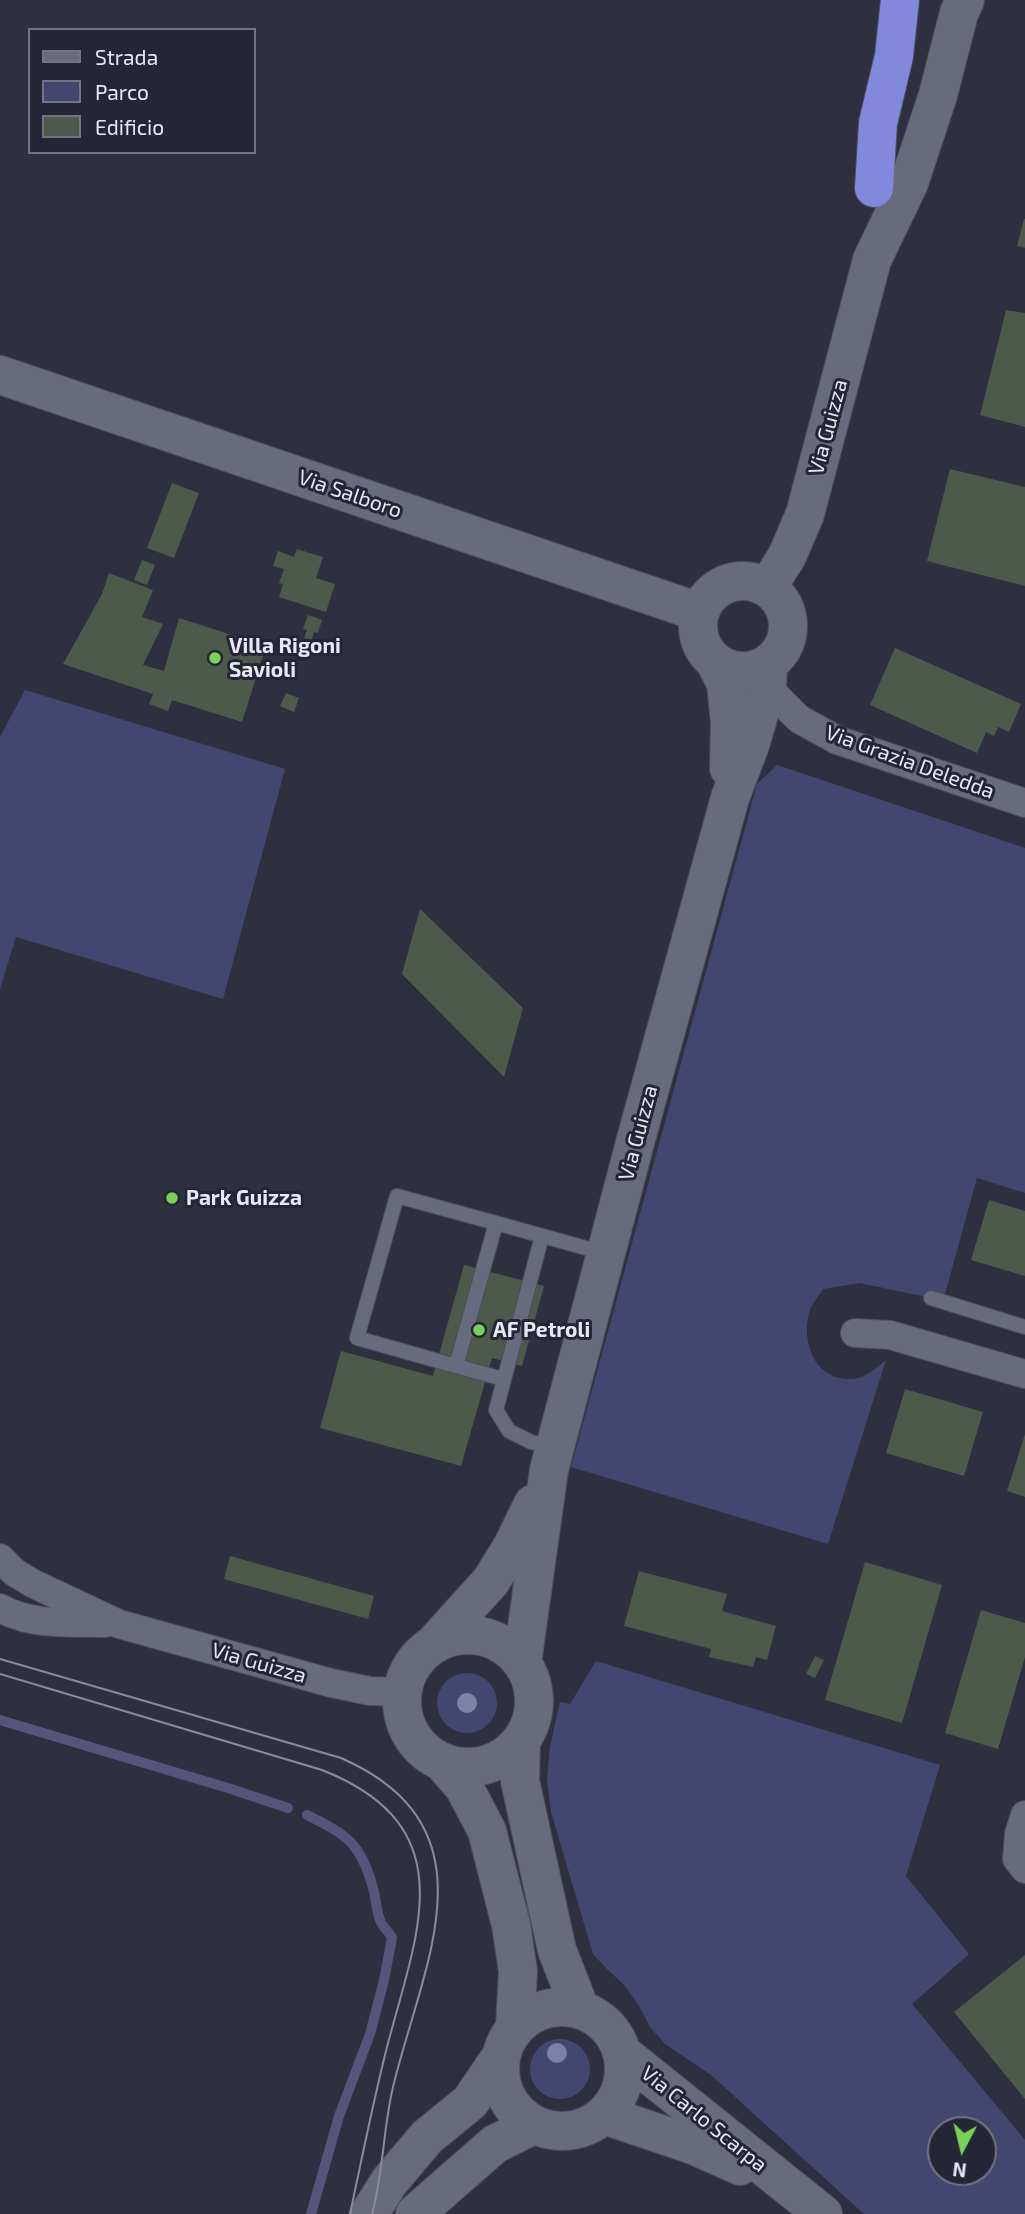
<!DOCTYPE html>
<html>
<head>
<meta charset="utf-8">
<style>
  body { margin:0 }
  #map { position:relative; width:1025px; height:2214px; overflow:hidden; background:#2e3040; font-family:"Exo 2",sans-serif }
  canvas { display:block }
  .legend { position:absolute; left:28px; top:28px; width:228px; height:126px; box-sizing:border-box; background:#242636; border:2px solid #727482; margin:0; padding:9px 12px; list-style:none; font-size:21px; color:#e7e8f3 }
  .legend li { display:flex; align-items:center; gap:14px; height:35px }
  .legend b { width:35px; border:2px solid #727482 }
  .north { position:absolute; left:927px; top:2116px; width:70px; height:70px; box-sizing:border-box; background:#242636; border:2px solid #727482; border-radius:50%; rotate:187deg; font-size:19px; font-weight:700; line-height:28px; text-align:center; color:#e7e8f3 }
  .north::after { content:''; display:block; margin:auto; width:24px; height:32px; background:#78d258; clip-path:polygon(50% 0,100% 100%,50% 72%,0 100%) }
</style>
</head>
<body>
<div id="map">
<canvas width="1025" height="2214"></canvas>
<ul class="legend">
<li><b style="height:9px;background:#686b7e"></b>Strada</li>
<li><b style="height:19px;background:#434770"></b>Parco</li>
<li><b style="height:19px;background:#4d594a"></b>Edificio</li>
</ul>
<div class="north">N</div>
</div>
<script>
const context = document.querySelector('canvas').getContext('2d');
context.lineJoin = 'round';
function paint(path, color) { context.fillStyle = color; context.fill(path, 'evenodd'); }
function trace(path, color, width, dash) { context.strokeStyle = color; context.lineWidth = width; context.lineCap = dash ? 'butt' : 'round'; context.setLineDash(dash || []); context.stroke(path); }
function write(font, color, halo, rows, align = 'center') {
  context.font = font + ' "Exo 2",sans-serif'; context.lineWidth = 6; context.setLineDash([]); context.textBaseline = 'middle'; context.strokeStyle = halo; context.fillStyle = color; for (const [text, x, y, turn = 0] of rows) {
    context.save(); context.translate(x, y); context.rotate((+turn || 0) * Math.PI / 180); context.textAlign = isNaN(turn) ? turn : align; if (halo) context.strokeText(text, 0, 0); context.fillText(text, 0, 0); context.restore();
  }
}
paint(new Path2D(`
  M 25,690 L 285,769 L 223,999 L 16,937 L 0,989 L 0,737 Z
  M 777,765 L 1025,848 L 1025,1193 L 977,1178 L 942,1305 L 931,1298 L 860,1283 L 823,1289 C 818,1297 811,1305 809,1313 C 801,1344 816,1382 853,1379 C 866,1378 876,1368 886,1360 L 828,1544 L 571,1467 L 757,784 Z
  M 596,1661 L 940,1765 L 906,1876 L 969,1954 L 912,2004 L 1025,2140 L 1025,2214 L 864,2214 L 711,2075 L 665,2044 L 650,2027 L 638,2004 L 624,1985 L 606,1968 L 593,1954 L 551,1812 L 547,1779 L 550,1746 L 560,1702 L 570,1704 ZM 941,2130 L 983,2130 L 983,2172 L 941,2172 Z
  M437 1703a30 30 0 1 1 60 0a30 30 0 1 1-60 0Z
  M530 2069a30 30 0 1 1 60 0a30 30 0 1 1-60 0Z`), '#434770');
trace(new Path2D(`
  M 0,1720 L 228,1788 L 288,1808
  M 307,1815 C 347,1835 361,1843 373,1888 C 376,1898 376,1910 380,1920 C 382,1927 389,1931 392,1938 L 384,1980 L 370,2034 L 339,2116 L 311,2214`), '#55547a', 10);
paint(new Path2D(`
  M 1024,219 L 1025,219 L 1025,248 L 1017,246 Z
  M 1006,310 L 1025,313 L 1025,427 L 980,415 Z
  M 950,469 L 1025,487 L 1025,586 L 927,561 Z
  M 172,483 L 199,493 L 174,558 L 147,548 Z
  M 297,549 L 323,557 L 316,578 L 335,584 L 326,612 L 279,597 L 283,584 L 279,583 L 284,569 L 273,566 L 278,551 L 294,557 Z
  M 142,560 L 155,565 L 147,585 L 134,580 Z
  M 109,573 L 153,590 L 142,617 L 163,624 L 143,665 L 164,671 L 179,618 L 266,646 L 242,722 L 172,700 L 168,711 L 149,704 L 153,694 L 63,664 L 102,594 Z
  M 308,615 L 322,620 L 318,633 L 314,632 L 311,641 L 304,638 L 307,630 L 303,629 Z
  M 895,648 L 1021,704 L 1009,732 L 998,727 L 994,736 L 986,732 L 977,753 L 870,705 Z
  M 286,693 L 299,698 L 294,712 L 280,706 Z
  M 420,909 L 523,1008 L 504,1077 L 402,974 Z
  M 989,1200 L 1025,1211 L 1025,1276 L 971,1260 Z
  M 464,1265 L 544,1286 L 522,1366 L 492,1358 L 461,1466 L 320,1428 L 341,1351 L 433,1376 Z
  M 905,1389 L 983,1412 L 964,1476 L 886,1453 Z
  M 1025,1434 L 1025,1497 L 1007,1491 Z
  M 230,1556 L 374,1596 L 368,1619 L 224,1579 Z
  M 865,1562 L 942,1585 L 902,1723 L 825,1700 Z
  M 639,1571 L 727,1594 L 722,1611 L 776,1626 L 767,1660 L 756,1657 L 753,1667 L 709,1657 L 711,1649 L 624,1626 Z
  M 981,1610 L 1025,1623 L 1025,1657 L 998,1749 L 945,1733 Z
  M 815,1656 L 824,1660 L 815,1678 L 806,1674 Z
  M 1025,1955 L 1025,2099 L 954,2012 Z`), '#4d594a');
const lane = new Path2D(`
  M 542,1236 L 496,1410 L 509,1431 L 531,1442 L 555,1447
  M 931,1298 L 1025,1327
  M 456,1366 L 357,1338 L 397,1196 L 496,1223
  M 503,1379 L 456,1366 L 496,1223 L 604,1253`);
const street = new Path2D(`
  M 767,687 L 799,719 L 837,740 L 1025,803
  M 855,1333 L 890,1335 L 1025,1374
  M 0,1558 L 14,1572 L 32,1583 L 119,1624 L 331,1683 L 370,1691 L 401,1692
  M 0,1608 C 32,1626 70,1622 105,1623
  M 1025,1815 L 1019,1834 L 1017,1859 L 1025,1869`);
const secondary = new Path2D(`
  M 0,375 L 699,612
  M698 626a45 45 0 1 1 90 0a45 45 0 1 1-90 0Z
  M 767,588 L 787,556 L 805,514 L 872,260 L 909,183 L 938,95 L 959,13 L 965,0
  M 715,662 L 726,683 L 730,723 L 729,768
  M402 1701a66 66 0 1 1 132 0a66 66 0 1 1-132 0Z
  M 434,1644 L 491,1581 L 512,1547 L 533,1504
  M 522,1663 L 549,1470 L 636,1139 L 730,798 L 750,745 L 767,687 L 768,664
  M 521,1742 L 520,1781 L 557,1950 L 580,2009
  M 443,1763 L 464,1787 L 487,1831 L 511,1925 L 518,1971 L 515,2027
  M500 2069a62 62 0 1 1 124 0a62 62 0 1 1-124 0Z
  M 622,2053 L 823,2214
  M 604,2115 L 693,2145 L 740,2166
  M 369,2214 L 389,2182 L 427,2137 L 470,2102 L 500,2058
  M 415,2214 L 495,2144 L 533,2125`);
const highway = new Path2D(`
  M 874,188 L 878,123 L 894,56 L 900,0`);
trace(lane, '#4c4e5b', 16);
trace(street, '#4c4e5b', 30);
trace(secondary, '#4c4e5b', 40);
trace(highway, '#4c4e5b', 40);
trace(lane, '#686b7e', 14);
trace(street, '#686b7e', 28);
trace(secondary, '#686b7e', 38);
trace(highway, '#8288db', 38);
trace(new Path2D(`
  M 0,1659 L 341,1758 C 498,1827 424,1961 394,2083 C 383,2125 384,2171 372,2214
  M 0,1674 L 322,1770 C 466,1827 417,1932 387,2047 C 373,2102 362,2158 350,2214`), '#8b8c9a', 2);
context.fillStyle = '#7d81a5';
for (const [x, y] of [
  [467,1703],
  [557,2053]
]) { context.beginPath(); context.arc(x, y, 10, 0, 2 * Math.PI); context.fill(); }
for (const [x, y, r, color] of [
  [215,658,7,"#78d258"],
  [172,1198,7,"#78d258"],
  [479,1330,7,"#78d258"]
]) { const dot = new Path2D(); dot.arc(x, y, r, 0, 2 * Math.PI); context.fillStyle = color; context.fill(dot); trace(dot, '#242636', 2.5); }
write('21px', '#e7e8f3', '#242636', [
  ["Via Guizza",828,427,-75],
  ["Via Salboro",350,494,19],
  ["Via Grazia Deledda",910,762,20],
  ["Via Guizza",638,1133,-75],
  ["Via Guizza",259,1663,16],
  ["Via Carlo Scarpa",704,2119,39]
]);
write('bold 21px', '#e7e8f3', '#242636', [
  ["Villa Rigoni",229,646],
  ["Savioli",229,670],
  ["Park Guizza",186,1198],
  ["AF Petroli",493,1330]
], 'left');
</script>
</body>
</html>
